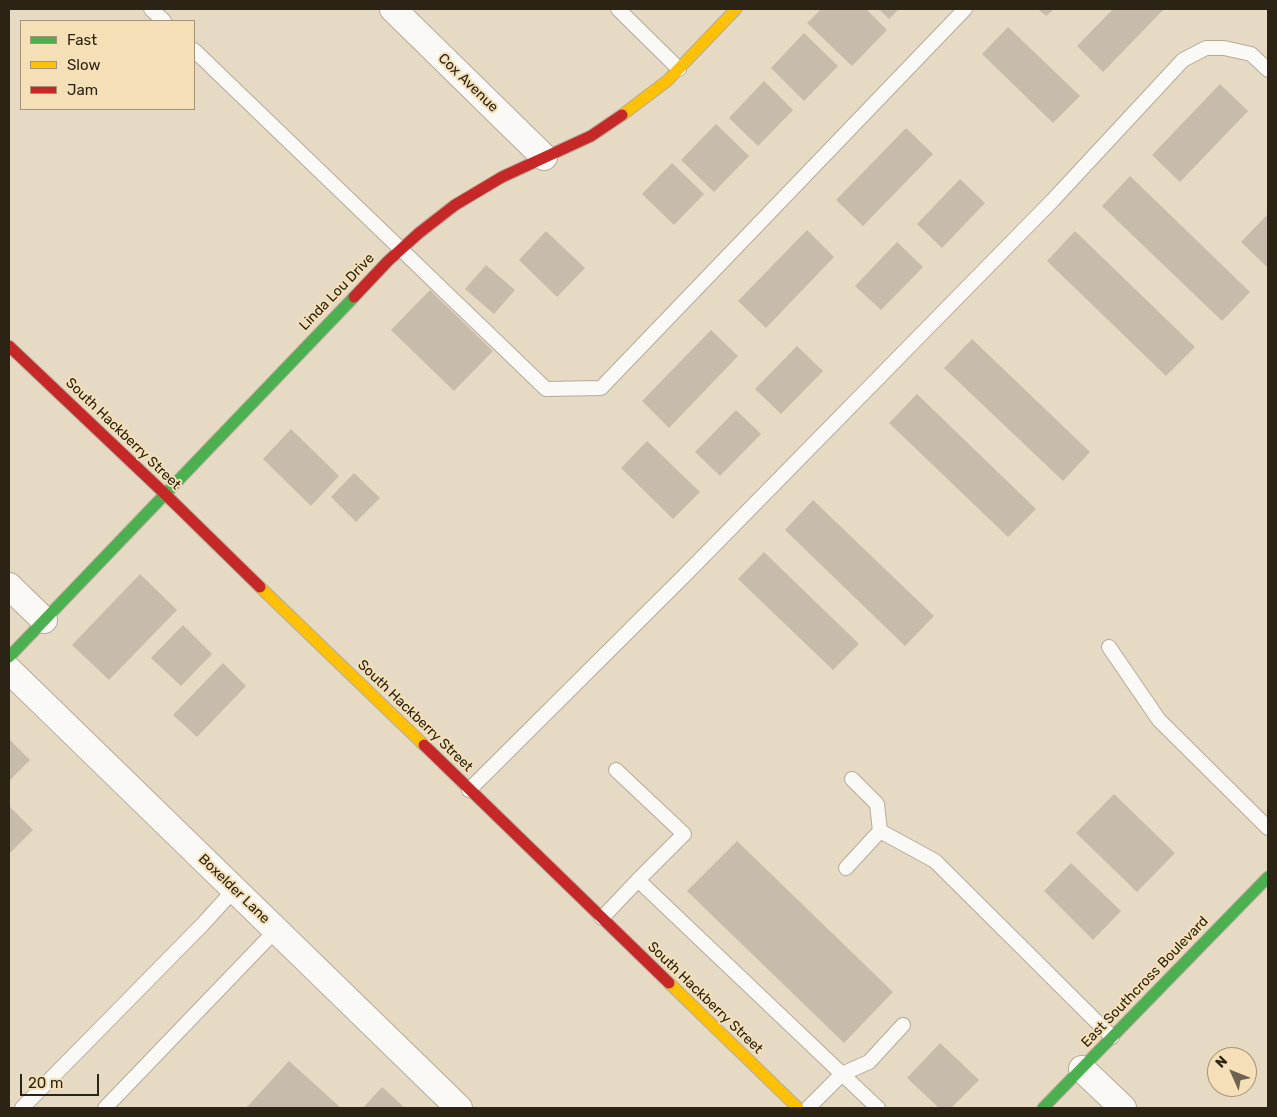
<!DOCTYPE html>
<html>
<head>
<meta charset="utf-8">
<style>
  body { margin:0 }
  #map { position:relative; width:1277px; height:1117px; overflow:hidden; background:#e6dac4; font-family:Rubik,sans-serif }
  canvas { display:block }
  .frame { position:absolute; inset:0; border:10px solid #2b2314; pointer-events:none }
  .legend { position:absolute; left:20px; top:20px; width:175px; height:90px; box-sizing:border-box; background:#f4dfb6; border:1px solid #a49475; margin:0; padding:6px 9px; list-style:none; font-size:15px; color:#2b2314 }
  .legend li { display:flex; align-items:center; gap:10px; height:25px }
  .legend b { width:25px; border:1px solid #a49475 }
  .north { position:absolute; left:1207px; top:1047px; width:50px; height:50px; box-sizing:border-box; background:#f4dfb6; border:1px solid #a49475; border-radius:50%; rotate:314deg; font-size:14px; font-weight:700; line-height:20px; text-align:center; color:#2b2314 }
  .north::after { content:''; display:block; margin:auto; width:18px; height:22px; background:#6c6352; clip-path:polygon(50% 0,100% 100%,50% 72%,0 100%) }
  .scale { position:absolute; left:20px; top:1074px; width:79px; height:22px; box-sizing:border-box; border:2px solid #2b2314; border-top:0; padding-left:6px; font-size:15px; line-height:18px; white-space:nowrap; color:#2b2314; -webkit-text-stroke:4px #f4dfb6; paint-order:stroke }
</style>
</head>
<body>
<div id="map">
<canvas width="1277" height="1117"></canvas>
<div class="frame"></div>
<ul class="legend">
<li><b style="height:6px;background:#4caf50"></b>Fast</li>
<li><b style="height:6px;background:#ffc107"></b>Slow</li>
<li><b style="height:6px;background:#c62828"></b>Jam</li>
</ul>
<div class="north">N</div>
<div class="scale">20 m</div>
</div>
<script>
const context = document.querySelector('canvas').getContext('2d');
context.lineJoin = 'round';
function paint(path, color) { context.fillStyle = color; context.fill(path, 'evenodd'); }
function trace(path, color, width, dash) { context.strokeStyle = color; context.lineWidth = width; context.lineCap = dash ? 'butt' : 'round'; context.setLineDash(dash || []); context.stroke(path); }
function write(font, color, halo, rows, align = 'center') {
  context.font = font + ' Rubik,sans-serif'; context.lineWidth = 4; context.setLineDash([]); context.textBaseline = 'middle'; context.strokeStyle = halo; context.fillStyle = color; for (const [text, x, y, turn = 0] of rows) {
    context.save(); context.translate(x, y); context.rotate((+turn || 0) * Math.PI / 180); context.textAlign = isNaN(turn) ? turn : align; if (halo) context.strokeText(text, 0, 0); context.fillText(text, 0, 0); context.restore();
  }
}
paint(new Path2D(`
  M 821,9 L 866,9 L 887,30 L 852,66 L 807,23 Z
  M 879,9 L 899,9 L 889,19 Z
  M 1038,9 L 1054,9 L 1046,16 Z
  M 1113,9 L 1164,9 L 1103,72 L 1077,46 Z
  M 1008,27 L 1080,96 L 1053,123 L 982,54 Z
  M 804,33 L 838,66 L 804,101 L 771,68 Z
  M 764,81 L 793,110 L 758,146 L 729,118 Z
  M 1220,84 L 1248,111 L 1180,182 L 1152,155 Z
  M 716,124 L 749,156 L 714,192 L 681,160 Z
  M 906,128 L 933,154 L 863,226 L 836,200 Z
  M 672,163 L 704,194 L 674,225 L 642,194 Z
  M 1130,176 L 1250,292 L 1222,321 L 1102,206 Z
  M 960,179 L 985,203 L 942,248 L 917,224 Z
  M 1268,214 L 1268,268 L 1241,242 Z
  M 807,230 L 834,257 L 766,328 L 738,301 Z
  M 546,231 L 585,268 L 557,297 L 519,260 Z
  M 1075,231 L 1195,347 L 1166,376 L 1047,261 Z
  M 897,242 L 923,267 L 881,310 L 855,286 Z
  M 486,265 L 515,290 L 494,314 L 465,289 Z
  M 430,290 L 493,351 L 454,391 L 391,330 Z
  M 711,330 L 738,356 L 669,428 L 642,401 Z
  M 972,339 L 1090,452 L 1063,481 L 944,368 Z
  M 797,346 L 823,371 L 781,414 L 755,389 Z
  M 917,394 L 1036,509 L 1008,537 L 889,423 Z
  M 736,410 L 761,434 L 720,476 L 695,452 Z
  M 291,429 L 339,476 L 311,506 L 263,459 Z
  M 647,441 L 700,492 L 673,519 L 621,468 Z
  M 354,473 L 380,498 L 356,522 L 331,497 Z
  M 813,500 L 934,616 L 905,646 L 785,530 Z
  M 764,552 L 859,644 L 833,670 L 738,579 Z
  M 140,574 L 177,610 L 109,680 L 72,645 Z
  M 183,625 L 212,654 L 181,686 L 151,658 Z
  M 223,663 L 246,686 L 197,737 L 173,715 Z
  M 9,739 L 30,760 L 9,781 Z
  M 1114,794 L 1175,853 L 1137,892 L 1076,833 Z
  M 9,806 L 33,830 L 9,854 Z
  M 737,841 L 893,992 L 844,1043 L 687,891 Z
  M 1071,863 L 1121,911 L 1093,940 L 1044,891 Z
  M 940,1043 L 979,1080 L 951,1108 L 939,1108 L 907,1078 Z
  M 289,1061 L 341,1108 L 246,1108 Z
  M 382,1087 L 405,1108 L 363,1108 Z`), '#c7bbab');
const lane = new Path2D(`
  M 151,9 L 164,21
  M 618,9 L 679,69
  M 194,50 L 546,389 L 601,388 L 965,9
  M 1109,647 L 1159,720 L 1268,828
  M 616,770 L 684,834 L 638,880
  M 852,779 L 877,804 L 880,831 L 935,861 L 1112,1037
  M 469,790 L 684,576 L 1053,200 L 1183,60 L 1206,48 L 1224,48 L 1251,54 L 1268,70
  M 846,868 L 880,831
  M 602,918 L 638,880 L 842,1074 L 869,1062 L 903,1025
  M 22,1108 L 202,925 L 234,890
  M 105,1108 L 276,930
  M 808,1108 L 842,1074 L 878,1108`);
const street = new Path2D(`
  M 393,9 L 544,157
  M 9,586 L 44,620
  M 9,670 L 459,1108
  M 1082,1069 L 1123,1108`);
const fast = new Path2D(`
  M 9,657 L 354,297
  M 1043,1108 L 1268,877`);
const slow = new Path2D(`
  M 622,115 L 667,81 L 736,9
  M 260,587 L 424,745
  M 669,983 L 798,1108`);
const jam = new Path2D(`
  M 354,297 L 388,261 L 419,233 L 455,205 L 502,177 L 591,136 L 622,115
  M 9,346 L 164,493 L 260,587
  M 424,745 L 669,983`);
trace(lane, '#b4ab9a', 16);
trace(street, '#b4ab9a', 28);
trace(fast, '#b4ab9a', 13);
trace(slow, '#b4ab9a', 13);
trace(jam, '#b4ab9a', 13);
trace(lane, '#fbf9f6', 14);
trace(street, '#fbf9f6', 26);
trace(fast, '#4caf50', 11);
trace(slow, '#ffc107', 11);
trace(jam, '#c62828', 11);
write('14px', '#2b2314', '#f4dfb6', [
  ["Cox Avenue",468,83,44],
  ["Linda Lou Drive",337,292,-46],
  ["South Hackberry Street",123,434,44],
  ["South Hackberry Street",415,716,44],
  ["Boxelder Lane",234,889,44],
  ["East Southcross Boulevard",1145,982,-46],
  ["South Hackberry Street",705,998,44]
]);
</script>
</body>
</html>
